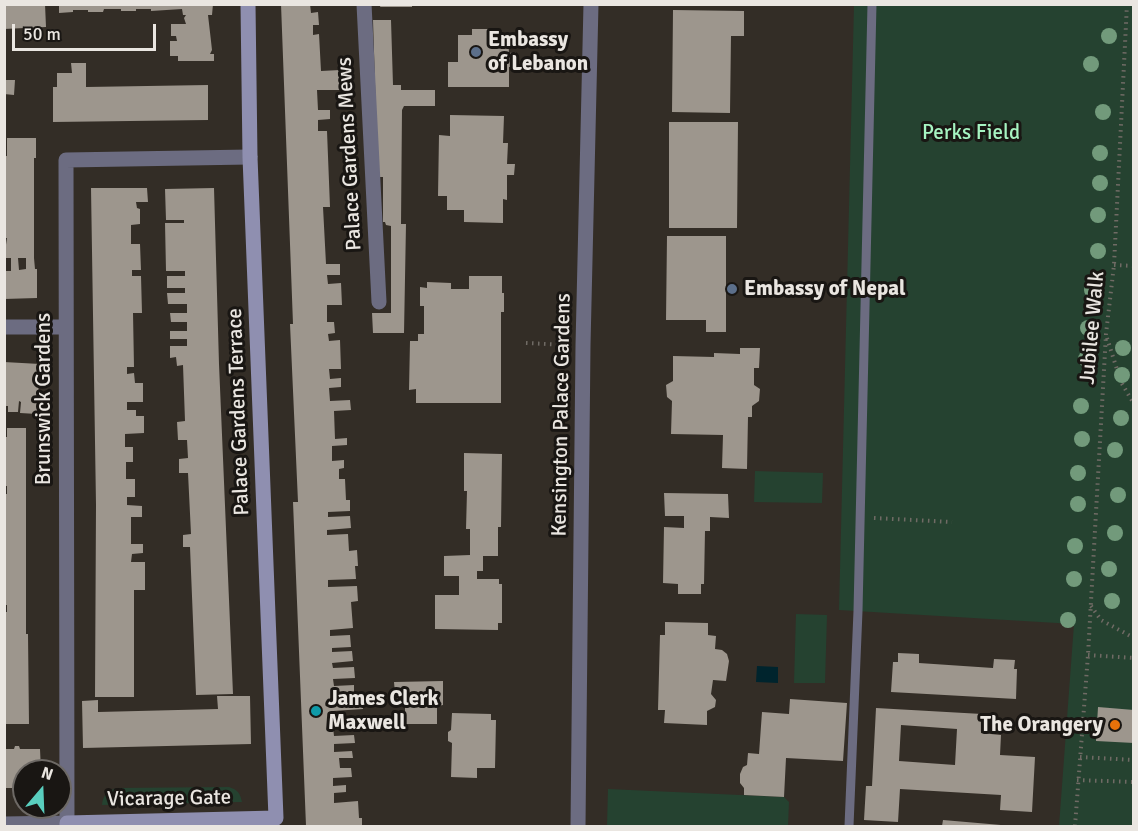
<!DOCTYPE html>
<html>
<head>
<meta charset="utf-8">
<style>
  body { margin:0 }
  #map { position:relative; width:1138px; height:831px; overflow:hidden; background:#332d26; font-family:Signika,sans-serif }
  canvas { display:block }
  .frame { position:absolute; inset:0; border:6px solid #eae6e1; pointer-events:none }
  .north { position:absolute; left:12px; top:759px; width:60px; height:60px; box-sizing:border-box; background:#191613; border:2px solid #6d6965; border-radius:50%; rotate:19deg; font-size:16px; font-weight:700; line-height:24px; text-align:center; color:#eae6e1 }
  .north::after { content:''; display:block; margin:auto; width:21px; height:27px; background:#59cebe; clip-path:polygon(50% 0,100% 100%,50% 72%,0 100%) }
  .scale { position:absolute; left:12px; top:24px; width:144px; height:27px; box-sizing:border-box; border:3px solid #eae6e1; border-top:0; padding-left:8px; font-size:18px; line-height:21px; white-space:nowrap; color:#eae6e1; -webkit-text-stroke:4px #191613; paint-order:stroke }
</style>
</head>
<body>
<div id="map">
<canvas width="1138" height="831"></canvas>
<div class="frame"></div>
<div class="north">N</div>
<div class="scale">50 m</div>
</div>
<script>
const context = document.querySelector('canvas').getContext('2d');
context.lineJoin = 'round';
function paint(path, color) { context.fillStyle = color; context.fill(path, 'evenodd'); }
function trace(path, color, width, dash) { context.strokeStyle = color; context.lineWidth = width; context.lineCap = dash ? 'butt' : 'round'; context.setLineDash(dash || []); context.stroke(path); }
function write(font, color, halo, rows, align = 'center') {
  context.font = font + ' Signika,sans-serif'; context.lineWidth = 6; context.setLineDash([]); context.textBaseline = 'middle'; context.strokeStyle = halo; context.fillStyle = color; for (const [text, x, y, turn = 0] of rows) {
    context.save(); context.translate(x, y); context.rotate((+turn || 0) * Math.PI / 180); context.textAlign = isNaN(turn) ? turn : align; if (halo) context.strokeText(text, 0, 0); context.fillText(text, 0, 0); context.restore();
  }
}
paint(new Path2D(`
  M 854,5 L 1133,5 L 1133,826 L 1059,826 L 1074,624 L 839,610 Z
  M 755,471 L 823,473 L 822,503 L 754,502 Z
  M 796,614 L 827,615 L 825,683 L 794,683 Z
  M 229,787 C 238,790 240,793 242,802 L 102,805 C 103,795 107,792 116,788 Z
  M 608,789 L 784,797 L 789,802 L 788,826 L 607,826 Z`), '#254230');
paint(new Path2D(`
  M 757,666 L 778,667 L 778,683 L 756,682 Z`), '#00242d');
paint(new Path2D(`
  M 4,4 L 45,4 L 46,27 L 4,29 Z
  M 59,4 L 213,4 L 212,15 L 208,15 L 211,41 L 212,50 L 210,54 L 214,54 L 214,61 L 178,61 L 178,56 L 170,56 L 170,41 L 177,41 L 176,36 L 171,36 L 171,24 L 186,24 L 184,18 L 186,15 L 183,15 L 182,9 L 151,11 L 151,9 L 136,9 L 136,11 L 121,11 L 121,9 L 104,9 L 103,12 L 88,12 L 88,10 L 73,10 L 73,12 L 59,13 Z
  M 281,4 L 310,4 L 311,13 L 318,12 L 319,25 L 313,25 L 313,35 L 319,34 L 321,71 L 340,70 L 341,90 L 317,90 L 318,110 L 330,110 L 330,119 L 318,120 L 318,131 L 327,131 L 330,207 L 323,207 L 326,264 L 340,264 L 340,275 L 327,275 L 328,284 L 341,283 L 342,305 L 327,305 L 327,322 L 334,322 L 335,333 L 328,334 L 329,341 L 340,340 L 341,369 L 329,369 L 330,379 L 341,378 L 341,387 L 329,388 L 330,401 L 350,400 L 351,410 L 334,411 L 335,439 L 347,438 L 347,445 L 332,446 L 332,461 L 344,460 L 344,468 L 339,469 L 339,479 L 345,479 L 346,500 L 350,500 L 350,511 L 328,512 L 328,517 L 350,516 L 351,528 L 327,530 L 327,535 L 348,534 L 349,551 L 357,550 L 358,566 L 355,566 L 356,579 L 328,580 L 328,587 L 357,586 L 358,601 L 351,602 L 353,628 L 330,630 L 330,636 L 350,635 L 351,647 L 332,648 L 332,652 L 352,651 L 353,661 L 332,663 L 333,668 L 354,667 L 355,678 L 333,679 L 334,686 L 354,685 L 354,695 L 332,697 L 333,703 L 363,701 L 363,709 L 333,711 L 333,719 L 360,717 L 360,720 L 350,721 L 351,726 L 333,727 L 334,736 L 354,735 L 355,743 L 334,744 L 334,752 L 352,751 L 353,758 L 339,758 L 340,768 L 351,768 L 352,777 L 333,778 L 333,786 L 346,785 L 346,792 L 334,793 L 334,803 L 358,801 L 359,818 L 362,818 L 362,826 L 306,826 L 293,502 L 298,502 L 290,324 L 293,324 Z
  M 381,4 L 412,4 L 412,7 L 380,7 Z
  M 673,10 L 744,11 L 744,36 L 731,36 L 730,113 L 672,112 Z
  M 373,20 L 391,20 L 393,85 L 401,85 L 401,90 L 435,90 L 435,106 L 404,106 L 402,110 L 401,224 L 406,224 L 404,333 L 373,333 L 372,313 L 391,313 L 391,226 L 386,225 L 385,222 L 383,222 L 383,177 L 378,177 Z
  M 472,29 L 494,29 L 494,38 L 508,38 L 509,53 L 516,52 L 516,67 L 509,67 L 509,87 L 448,87 L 448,62 L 458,62 L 458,35 L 472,35 Z
  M 71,63 L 86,63 L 86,87 L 208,85 L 208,120 L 53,122 L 53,87 L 57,87 L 57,73 L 72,73 Z
  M 4,80 L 15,80 L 14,95 L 4,94 Z
  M 450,115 L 504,116 L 503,143 L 508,143 L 507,164 L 515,164 L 514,175 L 507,175 L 507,200 L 503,199 L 503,223 L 464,222 L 464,210 L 447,210 L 447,196 L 438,196 L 439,135 L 450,136 Z
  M 669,122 L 738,122 L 737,228 L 669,228 Z
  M 7,138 L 36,138 L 36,158 L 34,158 L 34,258 L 35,269 L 37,269 L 37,298 L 4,299 L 4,271 L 11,271 L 11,258 L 4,258 L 7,238 L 4,238 L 6,221 L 4,221 L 4,156 L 7,156 ZM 18,258 L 26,258 L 26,269 L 19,270 Z
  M 91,188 L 147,188 L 148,202 L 136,202 L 137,208 L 140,209 L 140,224 L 131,225 L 131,244 L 140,244 L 141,270 L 132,270 L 132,276 L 141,276 L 142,313 L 133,313 L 134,367 L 127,367 L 127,374 L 134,373 L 135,383 L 143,383 L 143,402 L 127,402 L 127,410 L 136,410 L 136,416 L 144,416 L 144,433 L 125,434 L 125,447 L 133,447 L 133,462 L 126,462 L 126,479 L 135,479 L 135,497 L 127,497 L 127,505 L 142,506 L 142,517 L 131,517 L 131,544 L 143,544 L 143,553 L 132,554 L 131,562 L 145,562 L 145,590 L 134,590 L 134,697 L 95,697 L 96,505 Z
  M 214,188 L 219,364 L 233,694 L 196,695 L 190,547 L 183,547 L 183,535 L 191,534 L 188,473 L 179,473 L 179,459 L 188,458 L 187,440 L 178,440 L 177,422 L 185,421 L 183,365 L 177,366 L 176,357 L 170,358 L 170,346 L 187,346 L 187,339 L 170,339 L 170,331 L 187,331 L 187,322 L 171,322 L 170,313 L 187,313 L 187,304 L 168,304 L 167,293 L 185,293 L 185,288 L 167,288 L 167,276 L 185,276 L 185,271 L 166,271 L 165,223 L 184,223 L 184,220 L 166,220 L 165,189 Z
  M 667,236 L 726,236 L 726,332 L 706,332 L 706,320 L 666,320 Z
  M 469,276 L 502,276 L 502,293 L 504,293 L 504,312 L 501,312 L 501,403 L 416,403 L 416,389 L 409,390 L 410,341 L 418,341 L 418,334 L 424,334 L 424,306 L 420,306 L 420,287 L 427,288 L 427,282 L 451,283 L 451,289 L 469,289 Z
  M 740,348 L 760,348 L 759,368 L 754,368 L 754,385 L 760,389 L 759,401 L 752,406 L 752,417 L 748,417 L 747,469 L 722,468 L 723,435 L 671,434 L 672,401 L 667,397 L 666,385 L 673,381 L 673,356 L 714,357 L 714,353 L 740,354 Z
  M 4,362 L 40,364 L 37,414 L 20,413 L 21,402 L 19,401 L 18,412 L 8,412 L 8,406 L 4,406 Z
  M 7,428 L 26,428 L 26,634 L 28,634 L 29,724 L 4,724 L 4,618 L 5,612 L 7,612 L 7,605 L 4,605 L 4,494 L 7,494 L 7,486 L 4,486 L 4,437 L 7,437 Z
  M 464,453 L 502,454 L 501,527 L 498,527 L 498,556 L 483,556 L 483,571 L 477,571 L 477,579 L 499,579 L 499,584 L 502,584 L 502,623 L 498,623 L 498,630 L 435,629 L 435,595 L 459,595 L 459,576 L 444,576 L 444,556 L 470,555 L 470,529 L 466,529 L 467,491 L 464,491 Z
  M 664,493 L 728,494 L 729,518 L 710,517 L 710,531 L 705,531 L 704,584 L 701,584 L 701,594 L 678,594 L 678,584 L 663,583 L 664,527 L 684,528 L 684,516 L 665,516 Z
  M 665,622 L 708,623 L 708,635 L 716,636 L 715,649 L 722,650 L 727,654 L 729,661 L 726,681 L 713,680 L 711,694 L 716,700 L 715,707 L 707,711 L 707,725 L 664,723 L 665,710 L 658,710 L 660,635 L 665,635 Z
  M 898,653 L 919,654 L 919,663 L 993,668 L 994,659 L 1015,660 L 1014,669 L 1017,669 L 1016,699 L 891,692 L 893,662 L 898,662 Z
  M 443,681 L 443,705 L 437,706 L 437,724 L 405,724 L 405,704 L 396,704 L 394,682 Z
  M 217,696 L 250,696 L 251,744 L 83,748 L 82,701 L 98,700 L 98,712 L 218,709 Z
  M 790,699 L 847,703 L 843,761 L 786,758 L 784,797 L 744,795 L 744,788 L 740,783 L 740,774 L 743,767 L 747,765 L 748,753 L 759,754 L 762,712 L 789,714 Z
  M 1098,707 L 1134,710 L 1134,743 L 1096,741 Z
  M 876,708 L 982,714 L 981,733 L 1001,735 L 1000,755 L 1035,757 L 1032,812 L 1000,810 L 1001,795 L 900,789 L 898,822 L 864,820 L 866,786 L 872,786 ZM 901,725 L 957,729 L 955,765 L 899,761 Z
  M 452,713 L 491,714 L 491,720 L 496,720 L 495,768 L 477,768 L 477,778 L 451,777 L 452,743 L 448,741 L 448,732 L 451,730 Z
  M 15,746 L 19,746 L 20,749 L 40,749 L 41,771 L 24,771 L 24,788 L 4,788 L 4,749 L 14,749 Z
  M 943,820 L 1001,825 L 1001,826 L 942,826 Z`), '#9d968d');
trace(new Path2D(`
  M 1114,265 L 1134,266
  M 1107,338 L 1121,382 L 1134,404
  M 526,343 L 567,345
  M 874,518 L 952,522
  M 1091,606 L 1101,620 L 1134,638
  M 1088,655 L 1134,658
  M 1080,757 L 1134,760
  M 1077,780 L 1134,782
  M 1075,826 L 1088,655 L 1106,334 L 1114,265 L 1127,4`), '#706b65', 4, [1.5, 4.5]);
trace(new Path2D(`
  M 849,826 L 858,611 L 872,4`), '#6c6c81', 9);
trace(new Path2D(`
  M 364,4 L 379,302
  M 4,327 L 65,327
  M 4,824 L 67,823 L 66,160 L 250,157
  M 578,826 L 583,345 L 591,4`), '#6c6c81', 15);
trace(new Path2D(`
  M 67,826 L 67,823 L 276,818 L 250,157 L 248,4`), '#8f8fb0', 15);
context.fillStyle = '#729a7b';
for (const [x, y] of [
  [1109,36],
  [1091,64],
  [1103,112],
  [1100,153],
  [1100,183],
  [1098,215],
  [1098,251],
  [1092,290],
  [1088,328],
  [1123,348],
  [1086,359],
  [1122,375],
  [1081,406],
  [1121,418],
  [1082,439],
  [1115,450],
  [1078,473],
  [1118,495],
  [1078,504],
  [1115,533],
  [1075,546],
  [1109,569],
  [1074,579],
  [1112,601],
  [1068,620]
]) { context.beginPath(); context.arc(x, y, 8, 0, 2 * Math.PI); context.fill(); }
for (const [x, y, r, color] of [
  [476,52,6,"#5c6f8a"],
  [732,289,6,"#5c6f8a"],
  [316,711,6,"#0f9aa8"],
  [1115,725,6,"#e8710a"]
]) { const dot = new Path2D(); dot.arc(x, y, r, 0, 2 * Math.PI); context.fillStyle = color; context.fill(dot); trace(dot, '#191613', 2); }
write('bold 21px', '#eae6e1', '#191613', [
  ["Embassy",488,40],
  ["of Lebanon",488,64],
  ["Embassy of Nepal",744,289],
  ["James Clerk",328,699],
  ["Maxwell",328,723],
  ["The Orangery",1103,725,"right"]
], 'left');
write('21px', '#a6f3c1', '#191613', [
  ["Perks Field",971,133]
]);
write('21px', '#eae6e1', '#191613', [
  ["Palace Gardens Mews",350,154,-93],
  ["Jubilee Walk",1093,328,-85],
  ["Brunswick Gardens",44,399,-90],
  ["Palace Gardens Terrace",239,412,-92],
  ["Kensington Palace Gardens",562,415,-89],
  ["Vicarage Gate",169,799,-1]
]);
</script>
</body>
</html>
